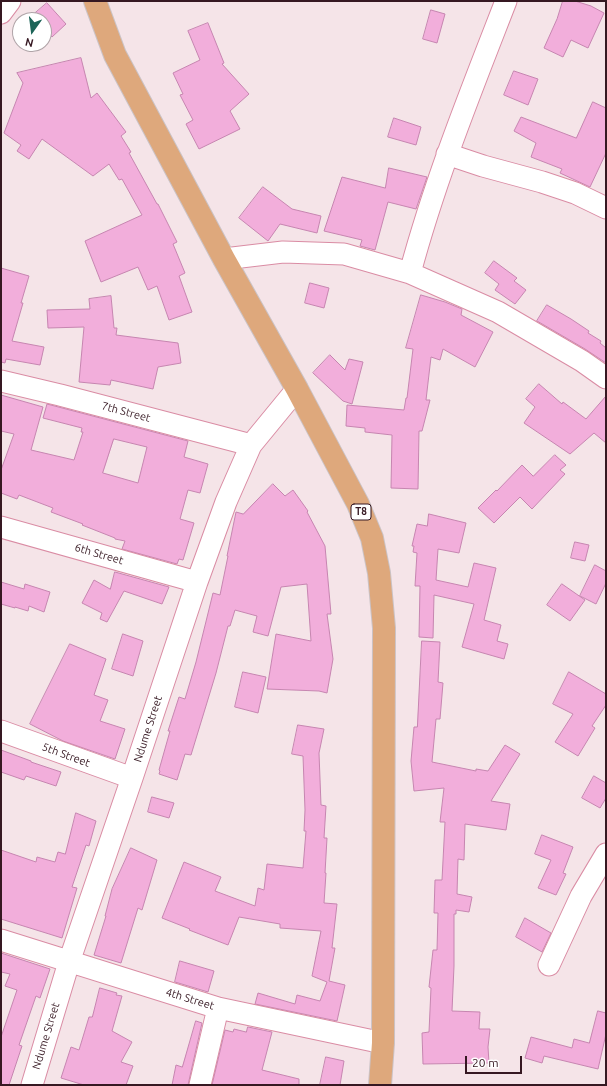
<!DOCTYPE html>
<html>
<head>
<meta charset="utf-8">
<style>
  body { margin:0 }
  #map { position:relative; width:607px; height:1086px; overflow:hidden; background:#f5e4e8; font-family:Ubuntu,sans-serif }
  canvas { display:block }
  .frame { position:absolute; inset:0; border:2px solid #361822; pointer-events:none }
  .north { position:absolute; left:12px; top:12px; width:40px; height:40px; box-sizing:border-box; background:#fff; border:1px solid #afa3a7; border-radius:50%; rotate:194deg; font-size:11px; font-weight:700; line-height:16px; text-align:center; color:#361822 }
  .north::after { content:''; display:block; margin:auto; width:14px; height:18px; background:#1c6458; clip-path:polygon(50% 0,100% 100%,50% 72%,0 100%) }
  .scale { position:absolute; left:465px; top:1056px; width:57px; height:18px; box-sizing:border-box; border:2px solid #361822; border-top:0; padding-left:5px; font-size:12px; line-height:14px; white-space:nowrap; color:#361822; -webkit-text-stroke:3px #fff; paint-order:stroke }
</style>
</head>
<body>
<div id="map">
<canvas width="607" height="1086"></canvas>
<div class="frame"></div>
<div class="north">N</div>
<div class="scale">20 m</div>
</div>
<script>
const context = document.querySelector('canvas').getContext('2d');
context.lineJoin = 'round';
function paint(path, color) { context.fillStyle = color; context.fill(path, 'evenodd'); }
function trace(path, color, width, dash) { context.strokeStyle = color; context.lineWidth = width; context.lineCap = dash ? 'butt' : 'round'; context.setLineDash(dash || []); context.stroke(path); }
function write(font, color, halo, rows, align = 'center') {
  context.font = font + ' Ubuntu,sans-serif'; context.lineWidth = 3; context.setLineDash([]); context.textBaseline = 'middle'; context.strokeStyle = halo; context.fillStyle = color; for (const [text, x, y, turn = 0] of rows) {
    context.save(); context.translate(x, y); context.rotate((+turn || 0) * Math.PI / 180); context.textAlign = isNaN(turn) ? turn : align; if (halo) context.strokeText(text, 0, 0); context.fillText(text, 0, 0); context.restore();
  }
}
const building = new Path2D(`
  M 563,1 L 575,1 L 591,6 L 604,13 L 588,48 L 571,40 L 563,57 L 544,48 L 557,19 Z
  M 47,3 L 66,24 L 52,37 L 44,28 L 44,20 L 37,20 L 33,15 Z
  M 431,10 L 445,14 L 437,43 L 423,39 Z
  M 208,23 L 224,63 L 222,64 L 249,94 L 230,111 L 240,129 L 199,149 L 186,124 L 193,120 L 180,95 L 183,94 L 173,73 L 200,60 L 188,31 Z
  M 81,58 L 91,98 L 97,93 L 126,132 L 121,136 L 131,152 L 129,153 L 157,204 L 158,204 L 177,242 L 173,244 L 185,273 L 179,276 L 192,312 L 169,320 L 157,286 L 148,290 L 138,267 L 101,282 L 85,241 L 142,215 L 122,179 L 119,180 L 109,164 L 93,176 L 42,139 L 29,159 L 17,151 L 21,145 L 4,133 L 23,83 L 17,73 Z
  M 514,71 L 538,79 L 528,105 L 504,95 Z
  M 593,102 L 606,108 L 606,153 L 590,187 L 560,173 L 562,169 L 531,157 L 536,143 L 514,131 L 521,117 L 576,138 Z
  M 394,118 L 421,127 L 416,145 L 388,137 Z
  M 389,168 L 427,177 L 416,209 L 388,202 L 375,250 L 360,246 L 362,240 L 324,231 L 342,177 L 385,188 Z
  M 263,187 L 292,209 L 321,216 L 317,233 L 280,224 L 268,241 L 239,218 Z
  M 494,261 L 517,278 L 514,281 L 526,290 L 515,304 L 495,290 L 499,284 L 485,273 Z
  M 1,268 L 29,276 L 21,303 L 23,303 L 12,341 L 44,347 L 40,365 L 6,359 L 5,363 L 1,362 Z
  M 310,283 L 329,288 L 324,308 L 305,303 Z
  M 421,295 L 445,302 L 462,309 L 461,315 L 493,332 L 475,367 L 443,349 L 440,360 L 431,357 L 426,400 L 430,400 L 422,431 L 419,431 L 418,489 L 391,488 L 392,435 L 365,432 L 365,428 L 346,426 L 347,405 L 404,410 L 406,398 L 407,398 L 413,349 L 406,348 Z
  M 111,296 L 114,328 L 117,328 L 116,335 L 178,343 L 181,363 L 158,367 L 153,389 L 111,380 L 110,385 L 79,382 L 84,327 L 48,328 L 47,310 L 90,309 L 89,299 Z
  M 547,305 L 571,319 L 589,331 L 588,333 L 601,341 L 600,343 L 606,348 L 606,363 L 585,349 L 537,321 Z
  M 330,355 L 345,370 L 349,359 L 363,362 L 352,404 L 343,401 L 313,373 Z
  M 539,384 L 562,404 L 563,402 L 586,419 L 606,396 L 606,443 L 594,433 L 570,454 L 524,423 L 535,407 L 526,399 Z
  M 1,395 L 43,407 L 31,450 L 74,460 L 83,432 L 81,432 L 82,428 L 43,418 L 47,404 L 188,441 L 184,457 L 208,464 L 200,493 L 188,490 L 180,519 L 194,523 L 183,560 L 179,559 L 177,564 L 122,549 L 125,541 L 115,539 L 115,538 L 82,525 L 83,524 L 51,512 L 53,508 L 19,495 L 17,499 L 1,493 L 1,470 L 14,434 L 1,431 ZM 114,439 L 147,447 L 138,483 L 103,473 Z
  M 555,455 L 566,465 L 560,470 L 565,474 L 532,509 L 520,497 L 494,523 L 478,508 L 496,490 L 497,491 L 522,465 L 533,476 Z
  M 273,484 L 285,496 L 293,490 L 308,511 L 307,512 L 325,546 L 331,614 L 327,614 L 333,659 L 327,693 L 319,691 L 267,689 L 276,634 L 311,641 L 307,584 L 281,587 L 268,636 L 253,632 L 257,616 L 235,610 L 230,626 L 228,626 L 216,673 L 191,755 L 185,754 L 177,780 L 159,774 L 160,771 L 159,770 L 170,731 L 168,731 L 179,697 L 185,699 L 196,662 L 213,593 L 220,595 L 228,556 L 227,556 L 236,512 L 243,514 Z
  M 429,514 L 466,523 L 459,553 L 438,549 L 436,580 L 468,587 L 474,563 L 496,568 L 484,620 L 501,625 L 497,641 L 508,644 L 504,659 L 462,647 L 474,604 L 434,595 L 433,638 L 419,637 L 420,586 L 415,586 L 417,553 L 413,552 L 414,546 L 412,546 L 417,524 L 427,526 Z
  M 575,542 L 589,545 L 585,561 L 571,558 Z
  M 595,565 L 606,571 L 606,583 L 596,604 L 580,596 Z
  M 115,572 L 169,587 L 162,604 L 124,591 L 107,622 L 100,619 L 102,613 L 82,603 L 94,580 L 110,589 Z
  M 1,582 L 24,589 L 25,584 L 50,592 L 44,612 L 29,606 L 28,611 L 15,607 L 15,608 L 1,604 Z
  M 562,584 L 585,600 L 570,621 L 547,605 Z
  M 123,634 L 143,641 L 133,676 L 112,669 Z
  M 422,641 L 440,642 L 438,682 L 443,683 L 440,719 L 436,719 L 432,762 L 476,771 L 476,769 L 488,771 L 505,745 L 520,754 L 491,801 L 510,804 L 506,830 L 465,824 L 464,860 L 458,859 L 457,894 L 472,897 L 469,912 L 456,910 L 456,914 L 454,914 L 454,966 L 452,1011 L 480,1012 L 479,1029 L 490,1029 L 488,1047 L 489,1063 L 423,1064 L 422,1033 L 429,1032 L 431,988 L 429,987 L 433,950 L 437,950 L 438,913 L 434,913 L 435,880 L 442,880 L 445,822 L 440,822 L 444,788 L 414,791 L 411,761 L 414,727 L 417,727 Z
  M 70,644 L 106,659 L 94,695 L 108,700 L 100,721 L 125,729 L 115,759 L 63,741 L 30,724 Z
  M 243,672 L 266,677 L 258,713 L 235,707 Z
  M 569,672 L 606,694 L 606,705 L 592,726 L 595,728 L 578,756 L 555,742 L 573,714 L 553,704 Z
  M 298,725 L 324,729 L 319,753 L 321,805 L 326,806 L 324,838 L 327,838 L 325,873 L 326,873 L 324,903 L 337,904 L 332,948 L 335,948 L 329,981 L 345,985 L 337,1021 L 255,1004 L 258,993 L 295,1004 L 297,995 L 320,1001 L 327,982 L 312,976 L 321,931 L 280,928 L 280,924 L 239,917 L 228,945 L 189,930 L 190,929 L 162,918 L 184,862 L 221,877 L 215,891 L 255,906 L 258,888 L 264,890 L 267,864 L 303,868 L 306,831 L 304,831 L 305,810 L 303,756 L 292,754 Z
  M 1,750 L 31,761 L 31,762 L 61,772 L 56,786 L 26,776 L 24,780 L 1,772 Z
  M 594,776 L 606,783 L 606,798 L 600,808 L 582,798 Z
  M 152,797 L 174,803 L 169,818 L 148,812 Z
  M 76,813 L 96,821 L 89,846 L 86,845 L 72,887 L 77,888 L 62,938 L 1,919 L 1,850 L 36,862 L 37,857 L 55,862 L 58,852 L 65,854 Z
  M 542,835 L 573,847 L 563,873 L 566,874 L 556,895 L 538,888 L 551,860 L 535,854 Z
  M 131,848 L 157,860 L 142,910 L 138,908 L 121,963 L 94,955 L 106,916 L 105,916 L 112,889 Z
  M 525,918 L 551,933 L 542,952 L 516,937 Z
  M 1,953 L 50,969 L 40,998 L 36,996 L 19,1045 L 22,1046 L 9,1085 L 1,1085 L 1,1037 L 17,990 L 5,986 L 10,974 L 1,972 Z
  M 180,961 L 214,971 L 208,992 L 175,982 Z
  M 100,988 L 117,993 L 116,995 L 122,996 L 112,1031 L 132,1042 L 121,1062 L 133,1066 L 126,1085 L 84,1085 L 61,1078 L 71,1047 L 79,1050 L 89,1017 L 92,1017 Z
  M 598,1011 L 606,1013 L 606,1034 L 598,1069 L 544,1056 L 542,1063 L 525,1058 L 531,1037 L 572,1048 L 574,1039 L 589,1043 Z
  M 196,1021 L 202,1023 L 188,1085 L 172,1085 L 176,1065 L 182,1067 Z
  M 248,1027 L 272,1032 L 262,1070 L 299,1079 L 299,1085 L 212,1085 L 225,1030 L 233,1032 L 234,1029 L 246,1032 Z
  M 326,1057 L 344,1061 L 340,1085 L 320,1085 Z`);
paint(building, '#f2aedb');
trace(building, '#c685b0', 1);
const minor = new Path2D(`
  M 1,13 L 10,1
  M 447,154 L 483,166 L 542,182 L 575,193 L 606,208
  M 224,259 L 283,252 L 344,254 L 410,273 L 498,312 L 582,361 L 606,378
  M 410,273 C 435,180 471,91 506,1
  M 1,381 L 60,395 L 251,445
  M 1,527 L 197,582
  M 1,731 L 132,778
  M 1,940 L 218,1008 L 383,1043
  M 549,965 L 581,896 L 606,854
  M 32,1085 L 69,962 L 132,778 L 197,582 L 226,502 L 251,445 L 297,389
  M 200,1085 L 218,1008`);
const trunk = new Path2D(`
  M 95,1 L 115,55 L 224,259 L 297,389 L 358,504 L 372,538 L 379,573 L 384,628 L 383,1043 L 380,1085`);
trace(minor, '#da8ca4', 23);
trace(trunk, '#cbc3c6', 24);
trace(minor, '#fff', 21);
trace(trunk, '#dea87c', 22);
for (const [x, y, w] of [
  [361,512,20]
]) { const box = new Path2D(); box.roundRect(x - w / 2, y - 8, w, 16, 3); context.fillStyle = '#fff'; context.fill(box); trace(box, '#361822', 1); }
write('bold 10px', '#361822', null, [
  ["T8",361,512]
]);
write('11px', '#361822', '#fff', [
  ["7th Street",126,412,15],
  ["6th Street",99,554,16],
  ["Ndume Street",148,729,-72],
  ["5th Street",66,755,20],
  ["4th Street",190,999,17],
  ["Ndume Street",46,1036,-73]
]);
</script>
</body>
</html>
